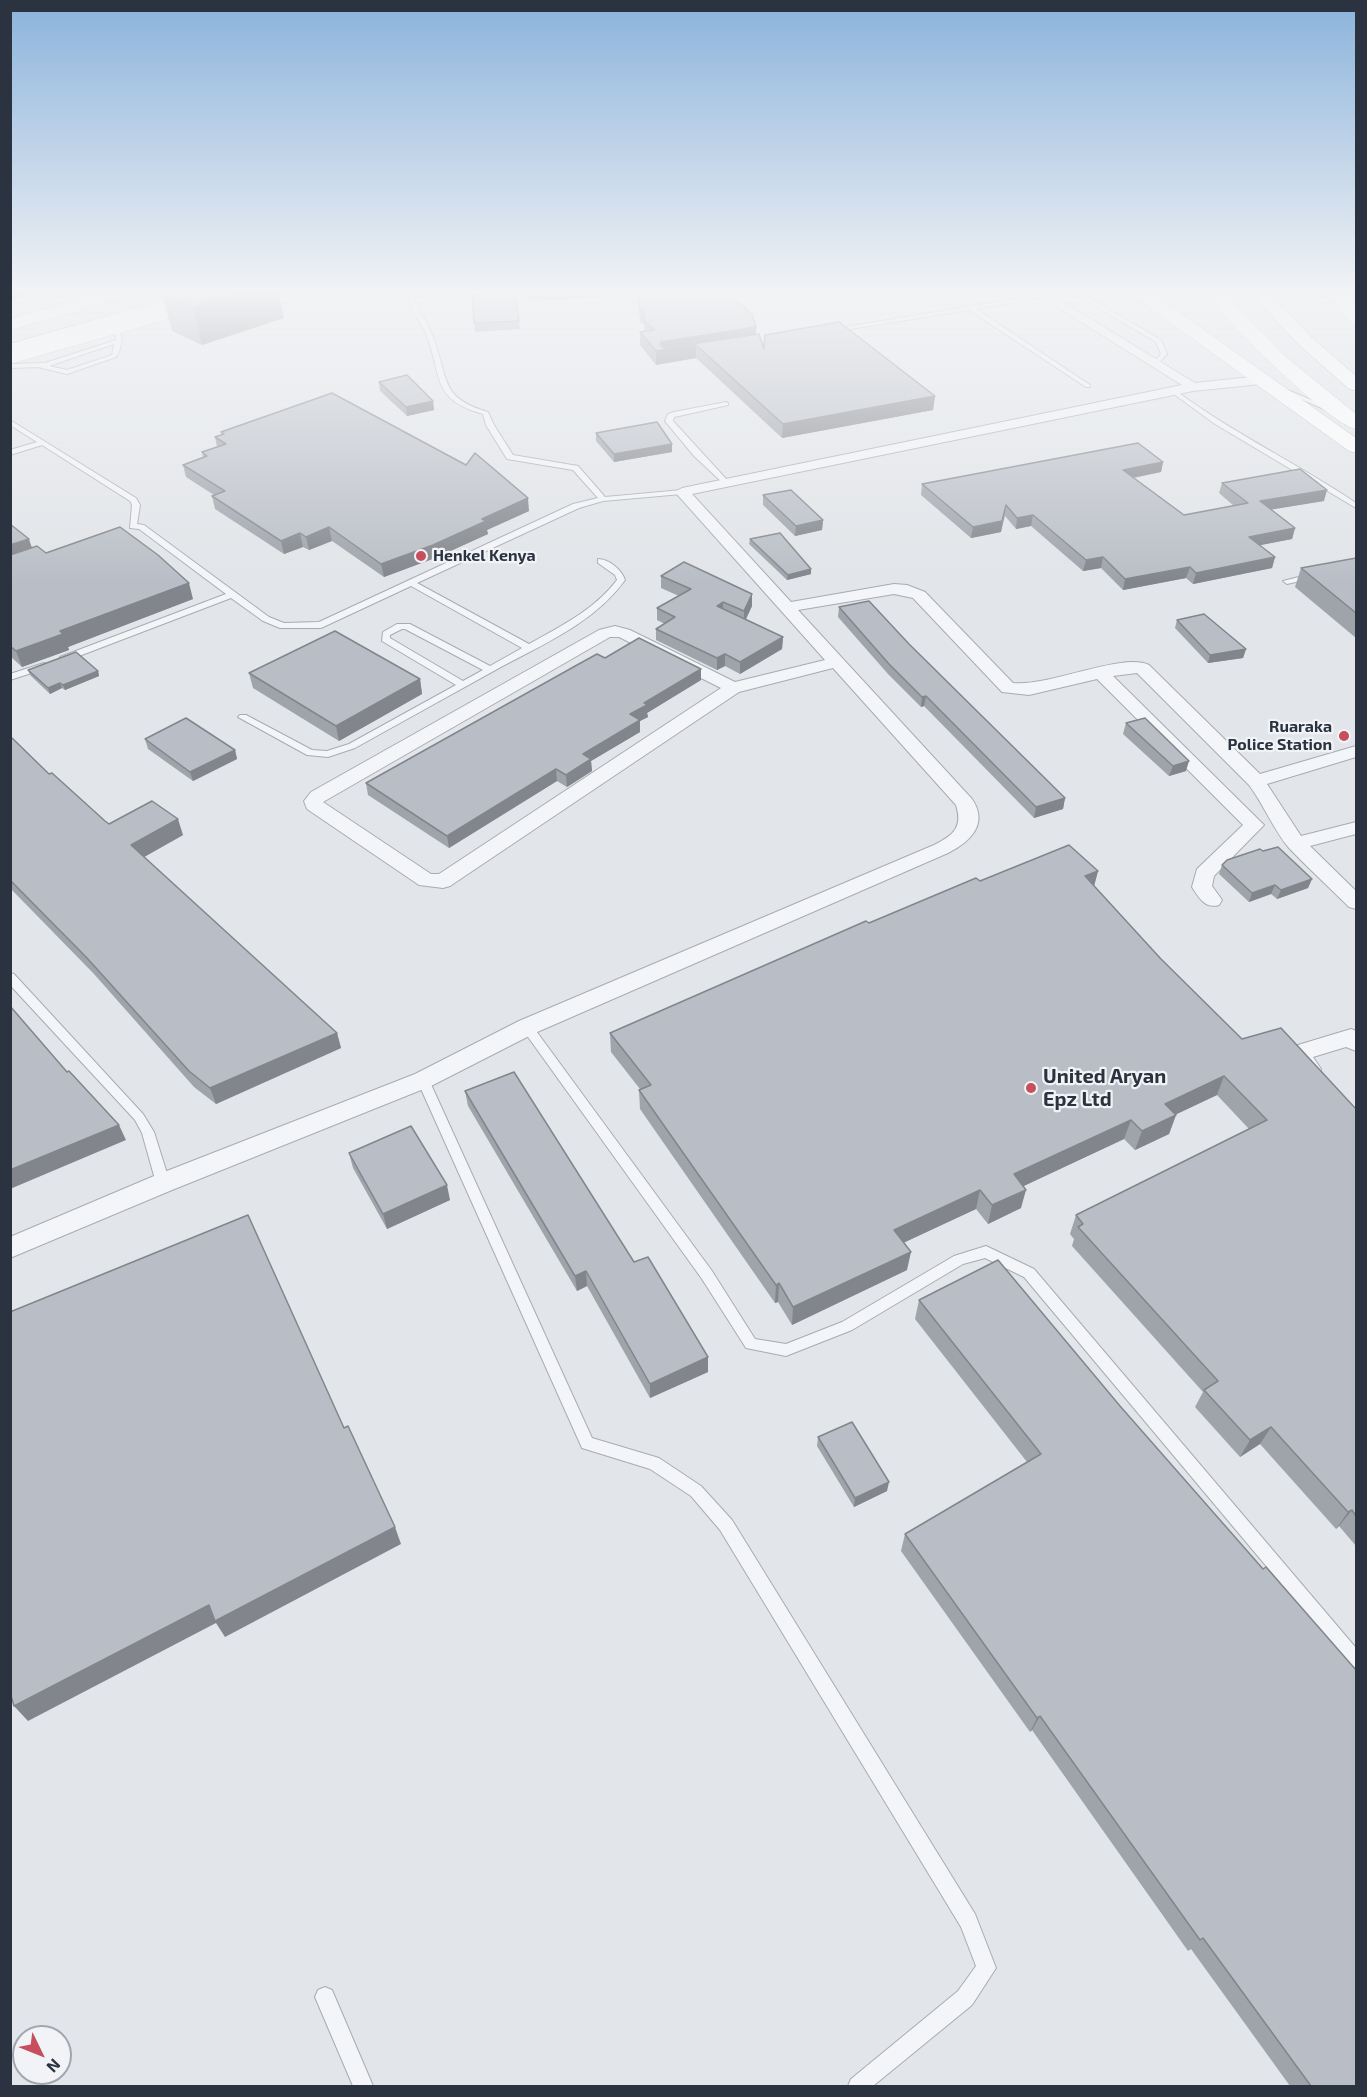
<!DOCTYPE html>
<html>
<head>
<meta charset="utf-8">
<style>
  body { margin:0 }
  #map { position:relative; width:1367px; height:2097px; overflow:hidden; background:#e2e5e9; font-family:"Exo 2",sans-serif }
  canvas { display:block }
  .frame { position:absolute; inset:0; border:12px solid #2b3240; pointer-events:none }
  .north { position:absolute; left:12px; top:2025px; width:60px; height:60px; box-sizing:border-box; background:#f1f3f7; border:2px solid #a2a6ae; border-radius:50%; rotate:133deg; font-size:16px; font-weight:700; line-height:24px; text-align:center; color:#2b3240 }
  .north::after { content:''; display:block; margin:auto; width:21px; height:27px; background:#c74e5d; clip-path:polygon(50% 0,100% 100%,50% 72%,0 100%) }
</style>
</head>
<body>
<div id="map">
<canvas width="1367" height="2097"></canvas>
<div class="frame"></div>
<div class="north">N</div>
</div>
<script>
const context = document.querySelector('canvas').getContext('2d');
context.lineJoin = 'round';
function trace(path, color, width, dash) { context.strokeStyle = color; context.lineWidth = width; context.lineCap = dash ? 'butt' : 'round'; context.setLineDash(dash || []); context.stroke(path); }
function paint(path, color) { context.fillStyle = color; context.fill(path, 'evenodd'); }
function write(font, color, halo, rows, align = 'center') {
  context.font = font + ' "Exo 2",sans-serif'; context.lineWidth = 4.5; context.setLineDash([]); context.textBaseline = 'middle'; context.strokeStyle = halo; context.fillStyle = color; for (const [text, x, y, turn = 0] of rows) {
    context.save(); context.translate(x, y); context.rotate((+turn || 0) * Math.PI / 180); context.textAlign = isNaN(turn) ? turn : align; if (halo) context.strokeText(text, 0, 0); context.fillText(text, 0, 0); context.restore();
  }
}
const lane = new Path2D(`
  M 1066,289 L 1074,289 L 1161,340 L 1167,354 L 1157,365 L 1153,365 L 1152,364 L 1161,354 L 1156,342 Z
  M 1043,294 L 1045,297 L 976,309 L 1090,385 L 1090,387 L 1086,387 L 969,310 L 831,332 L 828,330 Z
  M 408,297 L 413,298 C 420,312 429,325 434,340 C 449,380 440,398 488,412 L 494,425 L 513,455 L 578,466 L 605,497 L 682,490 L 686,492 L 682,494 L 603,501 L 579,508 L 417,583 L 529,644 C 561,626 594,610 617,580 L 615,575 L 598,563 L 598,559 C 609,559 622,570 625,580 C 595,622 544,644 499,668 C 451,695 403,721 355,748 L 328,757 L 307,755 L 238,717 L 240,715 L 246,715 L 312,750 L 327,751 L 349,744 L 456,685 L 382,641 L 383,632 L 397,624 L 410,624 L 490,666 L 522,648 L 411,586 L 321,628 L 280,628 L 263,621 L 231,598 L 66,661 L 60,661 L 60,657 L 226,594 L 139,529 L 130,528 L 132,505 L 130,501 L 42,445 L 10,455 L 10,450 L 37,442 L 10,425 L 10,420 L 136,498 L 140,505 L 137,524 L 144,525 L 269,617 L 284,623 L 319,622 L 573,504 L 598,498 L 573,470 L 507,459 L 486,425 L 483,414 C 430,399 443,376 426,334 C 421,322 409,308 408,297 ZM 402,629 L 405,629 L 483,670 L 463,681 L 390,638 L 390,635 Z
  M 117,325 L 120,327 C 123,338 122,348 116,357 L 67,374 L 38,367 L 10,368 L 10,364 L 45,363 L 116,340 L 114,327 ZM 114,344 L 112,355 L 67,370 L 49,366 Z
  M 1279,388 L 1283,388 L 1335,410 L 1329,411 L 1279,390 Z
  M 1171,390 L 1175,390 C 1232,433 1297,463 1356,503 L 1356,508 L 1215,424 L 1171,392 Z
  M 726,402 L 728,403 L 728,405 L 679,416 L 674,417 L 673,421 L 728,481 L 729,483 L 725,485 L 694,456 L 665,421 L 668,414 L 674,412 Z
  M 1311,574 L 1315,576 L 1314,578 L 1287,584 L 1283,581 Z
  M 44,663 L 47,664 L 47,668 L 10,680 L 10,674 Z
  M 10,973 L 14,974 L 143,1114 L 154,1132 L 170,1183 L 168,1187 L 163,1188 L 158,1187 L 156,1183 L 142,1133 L 135,1120 L 10,985 Z
  M 527,1023 L 531,1024 L 712,1271 L 755,1339 L 786,1344 L 842,1322 L 954,1256 L 986,1246 L 1034,1269 L 1356,1648 L 1356,1668 L 1350,1666 L 1024,1277 L 985,1258 L 963,1264 L 852,1330 L 791,1354 L 786,1356 L 746,1348 L 702,1279 L 523,1030 L 521,1027 Z
  M 423,1075 L 427,1077 L 429,1080 L 592,1438 L 659,1458 L 701,1486 L 732,1520 L 975,1914 L 996,1968 L 972,2005 L 873,2086 L 848,2086 L 851,2079 L 958,1991 L 976,1966 L 961,1927 L 720,1530 L 691,1496 L 650,1469 L 582,1448 L 417,1080 L 419,1077 Z
  M 325,1987 L 332,1990 L 373,2086 L 353,2086 L 315,1997 L 318,1990 Z`);
const street = new Path2D(`
  M 1028,289 L 1042,289 L 1195,383 L 1261,376 L 1267,380 L 1261,384 L 1193,391 L 692,494 L 791,602 L 894,584 L 907,585 L 925,592 L 1013,683 C 1049,687 1122,652 1149,665 L 1260,774 L 1356,746 L 1356,757 L 1267,784 L 1301,836 L 1356,822 L 1356,834 L 1310,846 L 1356,891 L 1356,909 L 1349,907 C 1329,887 1308,868 1289,848 C 1273,829 1264,805 1249,785 L 1137,673 L 1113,676 L 1264,825 L 1214,876 L 1212,886 L 1222,900 L 1219,905 C 1205,909 1199,898 1192,887 L 1197,869 L 1243,825 L 1097,679 L 1029,695 L 1002,692 L 913,598 L 894,594 L 798,610 L 972,799 C 989,824 970,842 948,853 L 535,1033 L 431,1086 L 172,1190 L 10,1258 L 10,1237 L 154,1176 L 415,1074 L 519,1021 L 934,845 C 954,835 963,827 956,805 L 833,668 L 739,692 L 450,886 L 443,888 L 419,885 L 307,809 L 304,801 L 311,792 L 599,630 L 615,626 L 630,630 L 735,682 L 825,660 L 675,492 L 682,488 L 1182,385 ZM 610,637 L 619,637 L 721,688 L 439,874 L 431,874 L 323,802 Z
  M 1351,1029 L 1356,1031 L 1356,1051 L 1346,1047 L 1313,1057 L 1321,1069 L 1318,1075 C 1302,1080 1292,1067 1285,1054 L 1288,1048 Z`);
const secondary = new Path2D(`
  M 116,289 L 144,289 L 142,293 L 10,330 L 10,319 Z
  M 234,289 L 262,289 L 260,293 L 10,364 L 10,353 Z
  M 1202,289 L 1219,289 L 1286,357 L 1356,414 L 1356,429 C 1327,423 1222,317 1202,289 Z
  M 1321,289 L 1339,289 L 1356,308 L 1356,323 L 1350,322 Z`);
const primary = new Path2D(`
  M 202,289 L 232,289 L 230,293 L 174,307 L 10,355 L 10,344 Z
  M 1117,289 L 1140,289 L 1159,298 L 1356,438 L 1356,453 L 1349,451 L 1147,306 Z
  M 1356,289 L 1356,295 L 1348,290 L 1348,289 Z`);
const highway = new Path2D(`
  M 1247,289 L 1265,289 L 1310,336 L 1356,376 L 1356,391 L 1349,389 L 1297,343 Z`);
trace(lane, '#a7acb3', 2);
trace(street, '#a7acb3', 2);
trace(secondary, '#a7acb3', 1);
trace(primary, '#a2a9b4', 1);
trace(highway, '#8a929f', 1);
paint(lane, '#f4f5f8');
paint(street, '#f4f5f8');
paint(secondary, '#fff');
paint(primary, '#fff');
paint(highway, '#fff');
paint(new Path2D(`
  M 525,289 L 593,289 L 594,298 L 529,301 Z
  M 637,289 L 722,289 L 756,327 L 756,334 L 764,349 L 935,396 L 933,410 L 782,438 L 696,358 L 656,365 L 640,345 L 640,332 L 644,331 L 644,323 L 640,323 Z
  M 784,289 L 873,289 L 784,293 Z
  M 162,293 L 284,318 L 202,345 L 172,331 Z
  M 472,295 L 519,321 L 520,329 L 475,332 Z
  M 379,382 L 433,401 L 434,410 L 407,416 L 380,391 Z
  M 221,432 L 529,511 L 487,530 L 488,534 L 435,558 L 384,577 L 332,541 L 309,550 L 303,547 L 284,554 L 215,509 L 212,496 L 214,495 L 186,477 L 183,465 L 203,457 L 202,452 L 217,447 L 215,437 L 222,435 Z
  M 596,433 L 672,444 L 672,452 L 614,462 L 596,441 Z
  M 1163,462 L 1161,472 L 1134,478 L 1184,515 L 1234,506 L 1219,493 L 1222,483 L 1324,501 L 1271,509 L 1295,528 L 1292,539 L 1259,545 L 1275,557 L 1272,568 L 1193,584 L 1186,578 L 1123,590 L 1101,568 L 1083,571 L 1031,526 L 1016,529 L 1005,516 L 1001,532 L 971,538 L 921,495 L 922,484 Z
  M 763,495 L 823,520 L 822,530 L 795,536 L 763,505 Z
  M 10,524 L 32,547 L 46,553 L 193,599 L 68,647 L 69,650 L 22,667 L 10,656 Z
  M 750,539 L 811,569 L 811,574 L 787,580 L 749,544 Z
  M 1356,558 L 1356,638 L 1295,587 L 1301,568 Z
  M 661,576 L 752,594 L 752,606 L 746,619 L 783,637 L 782,649 L 740,674 L 725,666 L 717,670 L 656,640 L 656,629 L 665,624 L 657,620 L 657,608 L 679,596 L 661,588 Z
  M 839,607 L 909,644 L 1065,798 L 1063,809 L 1034,818 L 924,706 L 921,707 L 888,674 L 838,617 Z
  M 1177,620 L 1246,649 L 1243,658 L 1208,663 L 1175,628 Z
  M 605,658 L 701,680 L 647,713 L 648,717 L 640,721 L 640,732 L 591,761 L 592,771 L 567,787 L 557,781 L 449,848 L 368,795 L 366,783 Z
  M 28,670 L 98,671 L 99,676 L 65,690 L 62,688 L 50,694 L 30,675 Z
  M 249,673 L 420,679 L 422,694 L 339,741 L 253,688 Z
  M 1126,723 L 1186,771 L 1169,776 L 1123,734 Z
  M 10,736 L 49,774 L 105,821 L 109,824 L 183,835 L 144,857 L 337,1033 L 341,1048 L 216,1104 L 194,1087 L 94,974 L 10,888 Z
  M 145,739 L 235,750 L 237,759 L 193,781 L 148,749 Z
  M 1263,851 L 1312,879 L 1308,888 L 1277,899 L 1271,894 L 1249,902 L 1219,874 L 1222,865 Z
  M 1098,871 L 1094,886 L 1161,959 L 1242,1039 L 1356,1109 L 1356,1546 L 1339,1526 L 1336,1529 L 1260,1444 L 1240,1457 L 1195,1407 L 1203,1392 L 1072,1246 L 1074,1239 L 1070,1234 L 1076,1215 L 1249,1129 L 1217,1095 L 1176,1114 L 1176,1115 L 1169,1134 L 1135,1150 L 1124,1139 L 1023,1186 L 1021,1208 L 988,1224 L 976,1209 L 903,1243 L 907,1270 L 792,1325 L 778,1302 L 775,1303 L 640,1109 L 639,1090 L 640,1089 L 611,1052 L 610,1033 L 869,923 L 980,881 Z
  M 465,1091 L 634,1262 L 708,1357 L 708,1372 L 650,1398 L 587,1286 L 577,1291 L 468,1106 Z
  M 349,1153 L 450,1200 L 387,1229 L 353,1168 Z
  M 998,1260 L 1356,2086 L 1290,2086 L 1191,1949 L 1188,1951 L 1032,1730 L 1030,1732 L 901,1551 L 905,1534 L 1027,1462 L 915,1319 L 919,1300 Z
  M 818,1437 L 887,1491 L 854,1507 L 817,1446 Z`), '#9fa3aa');
paint(new Path2D(`
  M 10,289 L 49,289 L 10,301 Z
  M 247,289 L 278,289 L 284,318 L 202,345 L 193,307 Z
  M 756,327 L 756,340 L 696,345 L 696,358 L 656,365 L 656,351 L 661,342 Z
  M 935,396 L 933,410 L 782,438 L 783,424 Z
  M 433,401 L 434,410 L 407,416 L 406,407 Z
  M 672,444 L 672,452 L 614,462 L 614,454 Z
  M 1163,462 L 1161,472 L 1120,480 L 1123,470 Z
  M 1327,490 L 1324,501 L 1257,512 L 1260,501 Z
  M 528,498 L 529,511 L 487,530 L 488,534 L 435,558 L 384,577 L 381,564 Z
  M 1006,505 L 1001,532 L 971,538 L 973,527 Z
  M 1033,515 L 1031,526 L 1016,529 L 1017,518 Z
  M 823,520 L 822,530 L 795,536 L 796,526 Z
  M 329,527 L 332,541 L 309,550 L 306,537 Z
  M 1295,528 L 1292,539 L 1246,548 L 1249,537 Z
  M 300,533 L 303,547 L 284,554 L 281,541 Z
  M 29,539 L 34,554 L 10,563 L 10,545 Z
  M 1103,557 L 1101,568 L 1083,571 L 1086,560 Z
  M 1275,557 L 1272,568 L 1193,584 L 1196,573 Z
  M 1190,567 L 1186,578 L 1123,590 L 1125,579 Z
  M 811,569 L 811,574 L 787,580 L 788,575 Z
  M 189,583 L 193,599 L 68,647 L 69,650 L 22,667 L 16,651 L 60,631 Z
  M 752,594 L 752,606 L 744,623 L 744,611 Z
  M 723,602 L 723,614 L 717,606 Z
  M 783,637 L 782,649 L 740,674 L 740,662 Z
  M 1246,649 L 1243,658 L 1208,663 L 1210,655 Z
  M 725,654 L 725,666 L 717,670 L 717,658 Z
  M 701,669 L 701,680 L 647,713 L 648,717 L 640,721 L 640,732 L 591,761 L 592,771 L 567,787 L 566,775 L 583,754 L 644,703 Z
  M 98,671 L 99,676 L 65,690 L 63,685 Z
  M 420,679 L 422,694 L 339,741 L 336,726 Z
  M 60,683 L 62,688 L 50,694 L 48,688 Z
  M 926,696 L 924,706 L 921,707 L 922,697 Z
  M 235,750 L 237,759 L 193,781 L 190,772 Z
  M 1189,761 L 1186,771 L 1169,776 L 1173,766 Z
  M 556,769 L 557,781 L 449,848 L 447,836 Z
  M 1065,798 L 1063,809 L 1034,818 L 1036,807 Z
  M 178,819 L 183,835 L 137,861 L 131,845 Z
  M 1098,871 L 1093,890 L 1085,876 Z
  M 1312,879 L 1308,888 L 1277,899 L 1281,890 Z
  M 1275,885 L 1271,894 L 1249,902 L 1252,893 Z
  M 337,1033 L 341,1048 L 216,1104 L 210,1088 Z
  M 1224,1076 L 1217,1095 L 1158,1123 L 1165,1104 Z
  M 1176,1115 L 1169,1134 L 1135,1150 L 1142,1131 Z
  M 1131,1120 L 1124,1139 L 1009,1193 L 1014,1174 Z
  M 119,1125 L 126,1140 L 10,1189 L 10,1170 Z
  M 447,1185 L 450,1200 L 387,1229 L 383,1214 Z
  M 980,1190 L 976,1209 L 890,1249 L 894,1230 Z
  M 1026,1190 L 1021,1208 L 988,1224 L 992,1205 Z
  M 911,1252 L 907,1270 L 792,1325 L 793,1307 Z
  M 586,1271 L 587,1286 L 577,1291 L 575,1276 Z
  M 779,1283 L 778,1302 L 775,1303 L 776,1285 Z
  M 708,1357 L 708,1372 L 650,1398 L 650,1384 Z
  M 1271,1427 L 1260,1444 L 1240,1457 L 1250,1440 Z
  M 889,1482 L 887,1491 L 854,1507 L 855,1498 Z
  M 1352,1510 L 1339,1526 L 1336,1529 L 1348,1512 Z
  M 395,1527 L 401,1544 L 225,1637 L 216,1623 L 28,1721 L 14,1706 L 209,1605 Z
  M 1040,1716 L 1032,1730 L 1030,1732 L 1037,1718 Z`), '#82858b');
const building = new Path2D(`
  M 174,289 L 247,289 L 193,307 L 162,293 Z
  M 496,289 L 515,289 L 519,321 L 474,323 L 472,295 L 495,294 Z
  M 638,289 L 722,289 L 752,314 L 756,327 L 661,342 L 660,345 L 664,348 L 759,334 L 764,349 L 765,335 L 839,322 L 935,396 L 783,424 L 696,345 L 656,351 L 640,332 L 655,330 L 645,322 L 643,310 L 640,310 Z
  M 407,375 L 433,401 L 406,407 L 379,382 Z
  M 332,393 L 466,465 L 475,453 L 528,498 L 482,519 L 486,521 L 433,545 L 381,564 L 329,527 L 306,537 L 300,533 L 281,541 L 212,496 L 225,491 L 183,465 L 207,456 L 202,452 L 226,444 L 215,437 L 224,434 L 221,432 Z
  M 657,422 L 672,444 L 614,454 L 596,433 Z
  M 1138,443 L 1163,462 L 1123,470 L 1184,515 L 1248,503 L 1222,483 L 1300,469 L 1327,490 L 1260,501 L 1295,528 L 1249,537 L 1275,557 L 1196,573 L 1190,567 L 1125,579 L 1103,557 L 1086,560 L 1033,515 L 1017,518 L 1006,505 L 1002,521 L 973,527 L 922,484 Z
  M 791,490 L 823,520 L 796,526 L 763,495 Z
  M 10,524 L 29,539 L 10,545 Z
  M 120,527 L 158,555 L 189,583 L 60,631 L 63,634 L 16,651 L 10,646 L 10,555 L 37,546 L 46,553 Z
  M 780,533 L 811,569 L 788,575 L 750,539 Z
  M 1356,558 L 1356,613 L 1301,568 Z
  M 684,562 L 752,594 L 744,611 L 723,602 L 717,606 L 783,637 L 740,662 L 725,654 L 717,658 L 656,629 L 675,617 L 657,608 L 691,589 L 661,576 Z
  M 869,601 L 909,644 L 1065,798 L 1036,807 L 926,696 L 922,697 L 889,664 L 839,607 Z
  M 1204,614 L 1246,649 L 1210,655 L 1177,620 Z
  M 335,631 L 420,679 L 336,726 L 249,673 Z
  M 639,638 L 701,669 L 644,703 L 647,705 L 630,714 L 640,720 L 583,754 L 591,759 L 566,775 L 556,769 L 447,836 L 366,783 L 577,665 L 597,654 L 605,658 Z
  M 76,652 L 98,671 L 63,685 L 60,683 L 48,688 L 28,670 Z
  M 186,718 L 235,750 L 190,772 L 145,739 Z
  M 1145,718 L 1189,761 L 1173,766 L 1126,723 Z
  M 10,736 L 49,774 L 52,773 L 105,821 L 109,824 L 152,801 L 178,819 L 131,845 L 337,1033 L 210,1088 L 189,1071 L 87,958 L 10,880 Z
  M 1069,845 L 1098,871 L 1085,876 L 1161,959 L 1242,1039 L 1281,1028 L 1356,1109 L 1356,1516 L 1352,1510 L 1348,1512 L 1271,1427 L 1250,1440 L 1204,1390 L 1218,1381 L 1078,1227 L 1083,1224 L 1076,1215 L 1267,1120 L 1224,1076 L 1165,1104 L 1176,1115 L 1142,1131 L 1131,1120 L 1014,1174 L 1026,1190 L 992,1205 L 980,1190 L 894,1230 L 911,1252 L 793,1307 L 779,1283 L 776,1285 L 639,1090 L 651,1085 L 610,1033 L 866,921 L 869,923 L 976,878 L 980,881 Z
  M 1278,847 L 1312,879 L 1281,890 L 1275,885 L 1252,893 L 1222,865 L 1227,860 L 1260,849 L 1263,851 Z
  M 10,1006 L 67,1072 L 69,1071 L 119,1125 L 10,1170 Z
  M 514,1072 L 634,1262 L 648,1257 L 708,1357 L 650,1384 L 586,1271 L 575,1276 L 465,1091 Z
  M 411,1126 L 447,1185 L 383,1214 L 349,1153 Z
  M 248,1215 L 344,1428 L 348,1426 L 395,1527 L 215,1621 L 209,1605 L 14,1706 L 10,1692 L 10,1312 Z
  M 998,1260 L 1120,1406 L 1263,1569 L 1266,1567 L 1356,1670 L 1356,2086 L 1311,2086 L 1203,1938 L 1200,1940 L 1040,1716 L 1037,1718 L 905,1534 L 1041,1454 L 919,1300 Z
  M 852,1422 L 889,1482 L 855,1498 L 818,1437 Z`);
paint(building, '#b9bec6');
trace(building, '#82858b', 1.5);
const sky = context.createLinearGradient(0, 0, 0, 583);
sky.addColorStop(0, '#8bb3db');
sky.addColorStop(0.5, '#f2f3f5');
sky.addColorStop(1, '#f2f3f500');
context.fillStyle = sky;
context.fillRect(0, 0, 1367, 583);
for (const [x, y, r, color] of [
  [421,556,6,"#c74e5d"],
  [1344,736,6,"#c74e5d"],
  [1031,1088,6,"#c74e5d"]
]) { const dot = new Path2D(); dot.arc(x, y, r, 0, 2 * Math.PI); context.fillStyle = color; context.fill(dot); trace(dot, '#f1f3f7', 2); }
write('bold 16px', '#2b3240', '#f1f3f7', [
  ["Henkel Kenya",433,556],
  ["Ruaraka",1332,727,"right"],
  ["Police Station",1332,745,"right"]
], 'left');
write('bold 20px', '#2b3240', '#f1f3f7', [
  ["United Aryan",1043,1076],
  ["Epz Ltd",1043,1099]
], 'left');
</script>
</body>
</html>
